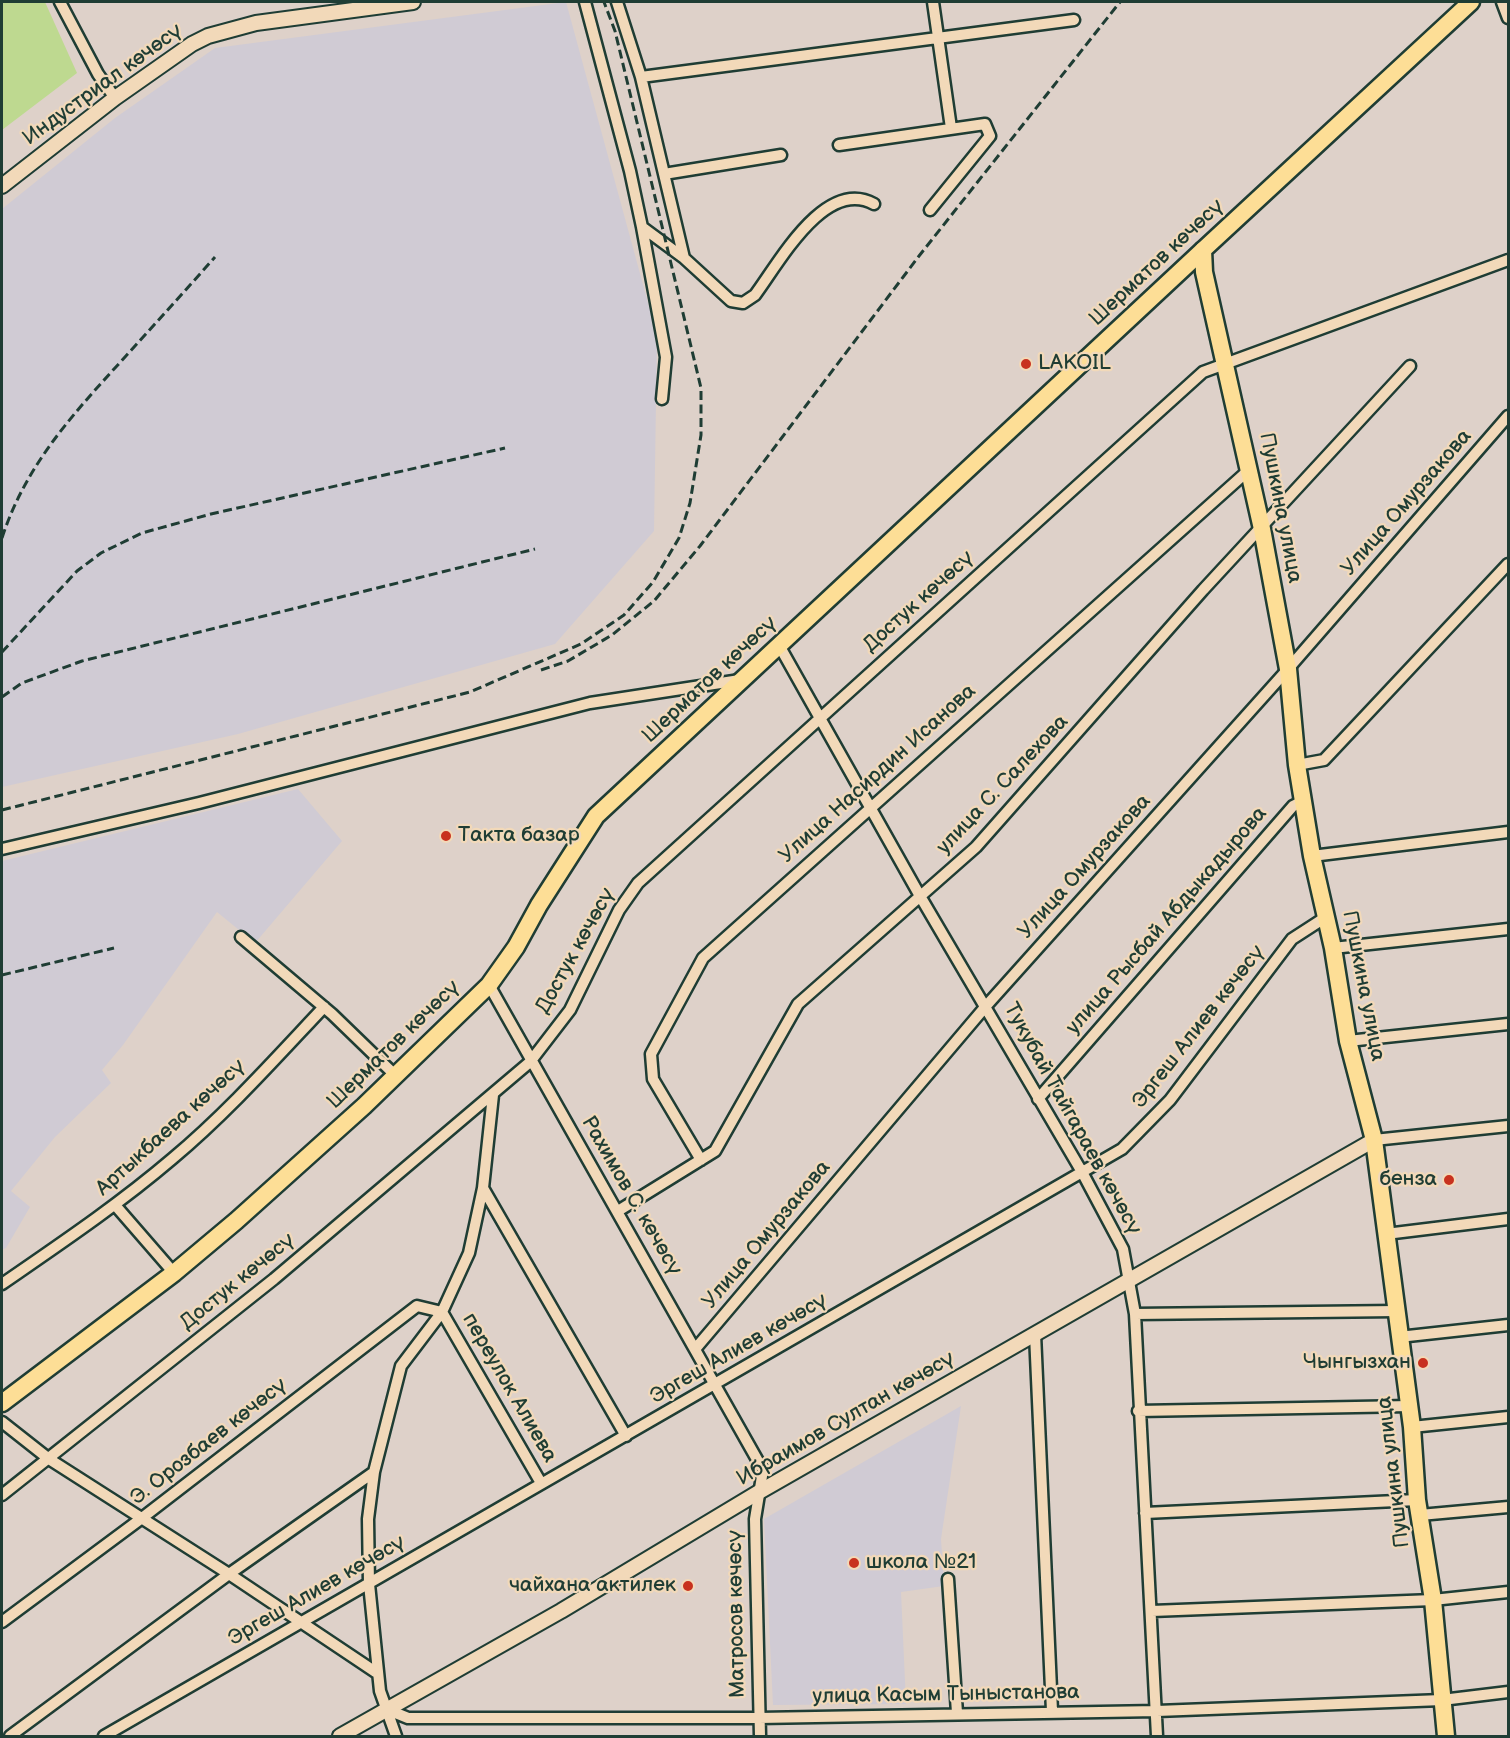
<!DOCTYPE html>
<html>
<head>
<meta charset="utf-8">
<style>
  body { margin:0 }
  #map { position:relative; width:1510px; height:1738px; overflow:hidden; background:#ded1c9; font-family:"Balsamiq Sans",sans-serif }
  canvas { display:block }
  .frame { position:absolute; inset:0; border:3px solid #1f3d34; pointer-events:none }
</style>
</head>
<body>
<div id="map">
<canvas width="1510" height="1738"></canvas>
<div class="frame"></div>
</div>
<script>
const context = document.querySelector('canvas').getContext('2d');
context.lineJoin = 'round';
function paint(path, color) { context.fillStyle = color; context.fill(path, 'evenodd'); }
function trace(path, color, width, dash) { context.strokeStyle = color; context.lineWidth = width; context.lineCap = dash ? 'butt' : 'round'; context.setLineDash(dash || []); context.stroke(path); }
function write(font, color, halo, rows, align = 'center') {
  context.font = font + ' "Balsamiq Sans",sans-serif'; context.lineWidth = 4.5; context.setLineDash([]); context.textBaseline = 'middle'; context.strokeStyle = halo; context.fillStyle = color; for (const [text, x, y, turn = 0] of rows) {
    context.save(); context.translate(x, y); context.rotate((+turn || 0) * Math.PI / 180); context.textAlign = isNaN(turn) ? turn : align; if (halo) context.strokeText(text, 0, 0); context.fillText(text, 0, 0); context.restore();
  }
}
paint(new Path2D(`
  M 566,2 L 657,336 L 654,531 L 555,644 L 238,734 L 2,787 L 2,209 L 115,118 L 215,48 Z
  M 298,789 L 342,841 L 255,943 L 217,912 L 123,1045 L 102,1070 L 111,1083 L 55,1137 L 11,1191 L 30,1207 L 6,1248 L 2,1250 L 2,861 Z
  M 961,1406 L 941,1539 L 944,1586 L 901,1592 L 906,1704 L 773,1705 L 764,1519 Z`), '#d0cbd4');
paint(new Path2D(`
  M 2,2 L 45,2 L 77,73 L 2,130 Z`), '#bed990');
const minor = new Path2D(`
  M 60,2 L 98,74 L 115,98
  M 585,2 L 630,171 L 642,227 L 666,357 L 662,399
  M 617,2 L 641,77 L 684,258
  M 933,2 L 951,128
  M 1502,2 L 1508,18
  M 641,77 L 1074,20
  M 839,145 L 985,124 L 990,136 L 930,210
  M 664,174 L 781,155
  M 642,227 L 684,258 L 731,301 L 743,303 L 755,295 C 779,263 825,177 874,204
  M 780,647 L 920,896 L 1082,1172 L 1123,1249 L 1135,1314 L 1157,1736
  M 1297,765 L 1324,760 L 1508,564
  M 2,849 L 199,803 L 590,703 L 740,680
  M 1312,856 L 1508,832
  M 241,937 L 332,1014 L 396,1076
  M 1333,948 L 1508,929
  M 489,985 L 763,1470 L 755,1519 L 760,1736
  M 1348,1041 L 1508,1024
  M 1038,1099 L 1293,806 L 1305,800
  M 1374,1140 L 1508,1126
  M 701,1160 L 653,1079 L 651,1054 L 703,958 L 1250,469
  M 483,1188 L 626,1436
  M 115,1205 L 174,1273
  M 618,1211 L 715,1151 L 798,1004 L 976,847 L 1203,590 L 1410,366
  M 1386,1234 L 1508,1219
  M 2,1284 C 60,1244 118,1205 172,1159 C 227,1113 275,1059 324,1007
  M 1135,1314 L 1397,1311
  M 1035,1334 L 1052,1711
  M 1399,1337 L 1508,1325
  M 696,1348 L 986,1006 L 1288,669 L 1508,416
  M 1138,1411 L 1410,1406
  M 2,1422 L 49,1459 L 229,1574 L 377,1673
  M 1412,1427 L 1508,1417
  M 2,1495 L 274,1279 L 530,1062 L 570,1010 L 619,910 L 638,883 L 1203,372 L 1508,260
  M 1145,1513 L 1417,1500
  M 1420,1515 L 1508,1507
  M 948,1579 L 957,1713
  M 1152,1611 L 1433,1600 L 1508,1592
  M 2,1622 L 142,1518 L 417,1306 L 442,1312 L 541,1483
  M 386,1709 L 408,1718 L 759,1718 L 1157,1711 L 1442,1700 L 1508,1692
  M 10,1736 L 229,1574 L 374,1472
  M 104,1736 L 1122,1149 L 1170,1100 L 1292,939 L 1326,917
  M 396,1736 L 380,1691 L 369,1584 L 368,1519 L 374,1472 L 401,1366 L 442,1312 L 469,1253 L 483,1188 L 493,1095`);
const secondary = new Path2D(`
  M 2,186 L 115,98 L 192,44 L 208,36 L 256,23 L 413,2
  M 340,1736 L 561,1611 L 759,1492 L 1374,1140`);
const primary = new Path2D(`
  M 2,1403 L 174,1273 L 236,1221 L 364,1106 L 489,985 L 516,947 L 539,905 L 596,816 L 1203,250`);
const trunk = new Path2D(`
  M 1446,1736 L 1433,1600 L 1417,1500 L 1412,1427 L 1374,1140 L 1348,1041 L 1333,948 L 1312,856 L 1297,765 L 1288,669 L 1262,529 L 1204,272 L 1203,250 L 1471,2`);
trace(minor, '#1f3d34', 15);
trace(secondary, '#1f3d34', 18);
trace(primary, '#1f3d34', 21);
trace(trunk, '#1f3d34', 21);
trace(minor, '#f2d9b9', 10);
trace(secondary, '#f2d9b9', 14);
trace(primary, '#fdde96', 16);
trace(trunk, '#fdde96', 16);
trace(new Path2D(`
  M 2,538 C 26,464 74,413 125,357 C 155,324 185,291 215,257
  M 2,652 L 77,571 L 101,553 L 142,533 L 211,514 L 505,448
  M 541,670 L 568,661 L 612,635 L 654,601 L 700,546 L 919,256 L 1120,2
  M 2,697 L 22,683 L 82,661 L 535,549
  M 2,810 L 470,692 L 581,644 L 624,615 L 653,582 L 679,538 L 690,503 L 701,435 L 701,388 L 615,31 L 604,2
  M 2,975 L 114,948`), '#1f3d34', 3, [9, 4.5]);
for (const [x, y, r, color] of [
  [1026,364,6,"#c8321e"],
  [446,836,6,"#c8321e"],
  [1449,1180,6,"#c8321e"],
  [1423,1363,6,"#c8321e"],
  [854,1563,6,"#c8321e"],
  [688,1586,6,"#c8321e"]
]) { const dot = new Path2D(); dot.arc(x, y, r, 0, 2 * Math.PI); context.fillStyle = color; context.fill(dot); trace(dot, '#f2d9b9', 2); }
write('21px', '#1f3d34', '#f2d9b9', [
  ["Индустриал көчөсү",103,85,-36],
  ["Шерматов көчөсү",1157,263,-43],
  ["Улица Омурзакова",1407,503,-49],
  ["Пушкина улица",1280,508,79],
  ["Достук көчөсү",919,602,-42],
  ["Шерматов көчөсү",710,680,-43],
  ["Улица Насирдин Исанова",878,774,-42],
  ["улица С. Салехова",1003,785,-47],
  ["Улица Омурзакова",1085,867,-48],
  ["улица Рысбай Абдыкадырова",1167,921,-49],
  ["Достук көчөсү",576,951,-61],
  ["Пушкина улица",1363,986,79],
  ["Эргеш Алиев көчөсү",1199,1027,-52],
  ["Шерматов көчөсү",394,1045,-44],
  ["Тукубай Тайгараев көчөсү",1072,1119,61],
  ["Артыкбаева көчөсү",171,1128,-42],
  ["Рахимов С. көчөсү",631,1196,60],
  ["Улица Омурзакова",767,1235,-50],
  ["Достук көчөсү",238,1282,-39],
  ["Эргеш Алиев көчөсү",739,1349,-30],
  ["переулок Алиева",509,1388,60],
  ["Ибраимов Султан көчөсү",846,1419,-30],
  ["Э. Орозбаев көчөсү",209,1442,-38],
  ["Пушкина улица",1394,1472,-97],
  ["Эргеш Алиев көчөсү",317,1591,-30],
  ["Матросов көчөсү",737,1614,-91],
  ["улица Касым Тыныстанова",946,1695,-1]
]);
write('21px', '#1f3d34', '#f2d9b9', [
  ["LAKOIL",1038,364],
  ["Такта базар",458,836],
  ["бенза",1437,1180,"right"],
  ["Чынгызхан",1411,1363,"right"],
  ["школа №21",866,1563],
  ["чайхана актилек",676,1586,"right"]
], 'left');
</script>
</body>
</html>
